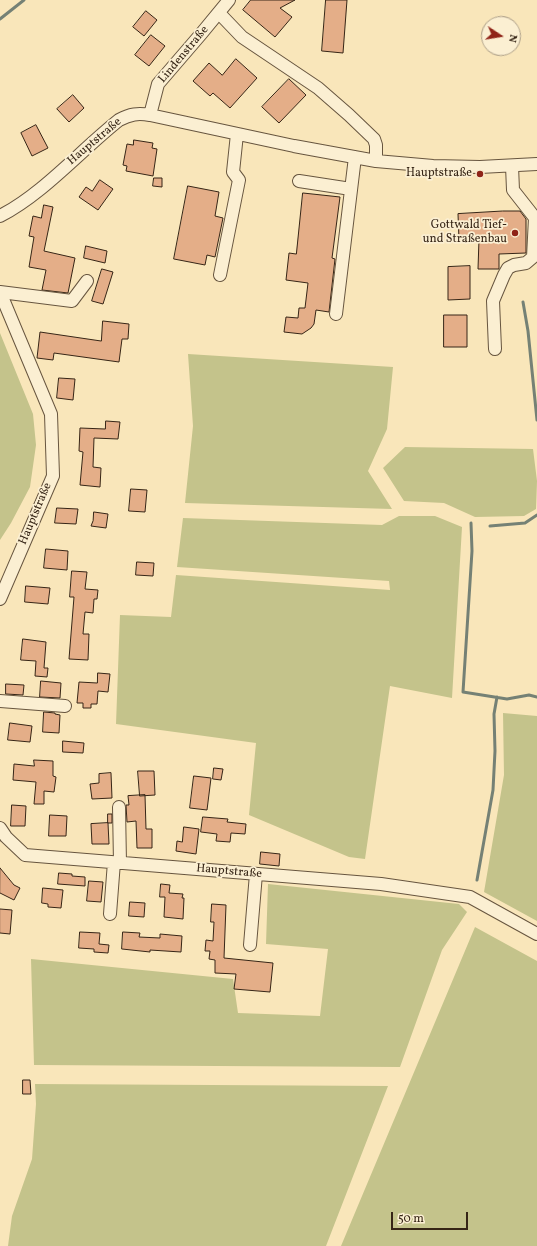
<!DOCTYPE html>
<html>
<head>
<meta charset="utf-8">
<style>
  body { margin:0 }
  #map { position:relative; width:537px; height:1246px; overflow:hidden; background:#f9e6ba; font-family:Vollkorn,serif }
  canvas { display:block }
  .north { position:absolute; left:481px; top:16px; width:40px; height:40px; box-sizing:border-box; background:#fbefd2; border:1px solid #ac9e87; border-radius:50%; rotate:102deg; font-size:11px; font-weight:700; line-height:16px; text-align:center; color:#362516 }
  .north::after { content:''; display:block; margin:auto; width:14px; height:18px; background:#8f2418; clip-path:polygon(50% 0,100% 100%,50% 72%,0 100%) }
  .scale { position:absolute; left:391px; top:1212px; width:77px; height:18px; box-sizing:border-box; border:2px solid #362516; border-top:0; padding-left:5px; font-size:12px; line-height:14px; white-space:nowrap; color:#362516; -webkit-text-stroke:3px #fbefd2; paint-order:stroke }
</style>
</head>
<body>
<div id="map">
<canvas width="537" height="1246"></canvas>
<div class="north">N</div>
<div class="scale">50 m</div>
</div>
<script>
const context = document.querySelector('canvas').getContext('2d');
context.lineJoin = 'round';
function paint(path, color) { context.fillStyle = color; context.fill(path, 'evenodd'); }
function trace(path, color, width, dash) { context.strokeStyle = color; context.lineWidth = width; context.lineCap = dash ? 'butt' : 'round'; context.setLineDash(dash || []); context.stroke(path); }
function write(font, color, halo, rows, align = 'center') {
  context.font = font + ' Vollkorn,serif'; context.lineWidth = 3.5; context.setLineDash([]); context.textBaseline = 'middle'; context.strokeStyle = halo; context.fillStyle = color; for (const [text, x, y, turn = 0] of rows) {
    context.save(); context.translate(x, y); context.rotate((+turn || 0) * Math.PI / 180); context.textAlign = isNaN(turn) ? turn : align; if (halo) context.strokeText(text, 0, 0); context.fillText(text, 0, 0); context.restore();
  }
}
paint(new Path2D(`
  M 0,333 L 33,414 L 36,445 L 30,487 L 11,523 L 0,540 Z
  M 188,354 L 393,367 L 387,429 L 368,471 L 392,509 L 185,503 L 193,426 Z
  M 405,447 L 533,449 L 537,481 L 536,509 L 524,516 L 475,517 L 444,503 L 404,501 L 383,468 Z
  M 399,516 L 435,516 L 462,527 L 452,698 L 390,686 L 365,859 L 349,857 L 249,815 L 256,743 L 116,724 L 120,615 L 171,617 L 176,575 L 390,590 L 389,581 L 177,567 L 183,518 L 382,525 Z
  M 503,713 L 537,716 L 537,921 L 484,892 L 504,775 Z
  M 268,884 L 459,904 L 467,912 L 442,950 L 400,1067 L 34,1065 L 31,959 L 233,979 L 238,1013 L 320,1016 L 328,949 L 266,944 Z
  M 475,927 L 537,961 L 537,1246 L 341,1246 Z
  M 35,1084 L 388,1086 L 326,1246 L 8,1246 L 12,1216 L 32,1159 L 36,1104 Z`), '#c4c38b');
trace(new Path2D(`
  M 0,19 L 24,0
  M 523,302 L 528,331 L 537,420
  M 471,523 L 472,551 L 463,692 L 507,699 L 529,695 L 537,697
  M 490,526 L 525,523 L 537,515
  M 477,880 L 493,790 L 495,751 L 494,714 L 497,697`), '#758175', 3);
const building = new Path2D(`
  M 251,0 L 295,0 L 280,8 L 292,17 L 275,37 L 243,10 Z
  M 326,0 L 347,0 L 343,53 L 322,51 Z
  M 146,11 L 157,20 L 144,36 L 133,27 Z
  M 151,35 L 165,46 L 149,66 L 135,55 Z
  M 236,59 L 257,78 L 230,108 L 213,93 L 210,96 L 193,81 L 209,63 L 222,75 Z
  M 289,79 L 306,95 L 279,123 L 262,107 Z
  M 73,95 L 84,108 L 69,122 L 57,109 Z
  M 36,125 L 48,148 L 32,156 L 21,133 Z
  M 134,140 L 153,143 L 152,148 L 157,149 L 153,176 L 126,171 L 127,166 L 123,165 L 127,144 L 133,145 Z
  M 154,178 L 162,178 L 162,187 L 153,186 Z
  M 100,180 L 113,189 L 98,210 L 79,197 L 86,187 L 92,191 Z
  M 188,186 L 219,192 L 215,216 L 223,218 L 215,257 L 207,255 L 205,265 L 174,259 Z
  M 303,193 L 340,197 L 332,258 L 335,259 L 329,312 L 316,310 L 314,324 L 311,328 L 302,334 L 284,332 L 286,317 L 298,318 L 299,308 L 305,308 L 308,283 L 286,280 L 289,253 L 296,254 Z
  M 44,205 L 53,207 L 44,251 L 75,258 L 68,293 L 42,290 L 46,270 L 29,267 L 34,237 L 29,236 L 33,216 L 41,218 Z
  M 503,211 L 520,211 L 526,219 L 526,253 L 499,254 L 499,269 L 478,269 L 479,239 L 459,240 L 458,214 Z
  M 86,246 L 107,251 L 105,263 L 84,258 Z
  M 470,266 L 470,299 L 448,300 L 448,267 Z
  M 102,269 L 113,272 L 103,304 L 92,301 Z
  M 444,315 L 467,315 L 467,347 L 444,347 Z
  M 103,321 L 129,324 L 128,339 L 122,339 L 119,362 L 54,353 L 53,360 L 37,358 L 40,332 L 101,341 Z
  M 59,378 L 75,379 L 73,400 L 57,398 Z
  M 106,421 L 120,422 L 118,439 L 94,438 L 93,467 L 101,468 L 100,487 L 80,485 L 83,452 L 79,451 L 80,428 L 105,429 Z
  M 131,489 L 147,490 L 145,512 L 129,511 Z
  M 57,508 L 78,509 L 76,524 L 55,523 Z
  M 94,512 L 108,514 L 106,528 L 91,526 L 93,521 Z
  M 46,549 L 68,551 L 67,570 L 44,568 Z
  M 137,562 L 154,563 L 153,576 L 136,575 Z
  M 72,571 L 87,572 L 85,589 L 98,590 L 97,599 L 94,599 L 93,613 L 85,612 L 83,634 L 89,634 L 88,660 L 69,659 L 74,597 L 70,597 Z
  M 26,586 L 50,588 L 48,604 L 25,602 Z
  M 23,639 L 46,642 L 44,668 L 48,668 L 47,677 L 35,676 L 36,661 L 21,660 Z
  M 98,673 L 110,674 L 108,692 L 98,691 L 97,704 L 91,704 L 91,708 L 83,708 L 83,703 L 77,703 L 79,682 L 97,683 Z
  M 41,681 L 61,683 L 60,698 L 40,697 Z
  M 6,684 L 24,685 L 23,695 L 6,694 Z
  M 44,712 L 55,713 L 55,714 L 60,715 L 59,733 L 43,732 Z
  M 10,723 L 32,726 L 30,742 L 8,740 Z
  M 63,741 L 84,743 L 83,753 L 63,752 Z
  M 34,760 L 53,761 L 53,776 L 56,777 L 54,792 L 44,791 L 44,804 L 34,804 L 36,782 L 13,780 L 14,764 L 34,766 Z
  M 214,768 L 223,769 L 221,780 L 213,779 Z
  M 138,771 L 154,771 L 155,795 L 140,796 Z
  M 111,773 L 112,798 L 92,799 L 90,784 L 99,783 L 99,774 Z
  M 194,776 L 211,778 L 207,810 L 190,808 Z
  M 145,795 L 146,829 L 152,829 L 152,848 L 137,848 L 136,821 L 127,822 L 126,805 L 129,805 L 128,796 Z
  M 12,805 L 26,806 L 25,826 L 11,826 Z
  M 108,814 L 112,814 L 112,823 L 108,823 Z
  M 50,815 L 67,816 L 66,836 L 49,836 Z
  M 203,817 L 228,819 L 227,822 L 246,824 L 245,834 L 231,833 L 230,842 L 216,841 L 217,834 L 201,832 Z
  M 108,823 L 109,844 L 92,844 L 91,824 Z
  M 184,827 L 199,829 L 196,854 L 176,851 L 177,841 L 182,842 Z
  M 261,852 L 280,854 L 279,866 L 260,864 Z
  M 0,868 L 14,885 L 20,888 L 14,900 L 0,893 Z
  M 59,873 L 72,874 L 72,876 L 85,877 L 85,886 L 58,884 Z
  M 89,881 L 103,882 L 101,902 L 87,901 Z
  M 161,884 L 170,885 L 169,893 L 183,894 L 182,898 L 184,898 L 183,919 L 164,917 L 165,897 L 160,897 Z
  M 43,888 L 63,890 L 61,908 L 48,907 L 48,904 L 42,903 Z
  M 130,902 L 145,903 L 144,917 L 129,916 Z
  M 212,904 L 226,905 L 224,958 L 273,963 L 270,992 L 234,989 L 236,974 L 215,973 L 215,960 L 209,959 L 210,951 L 205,951 L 206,940 L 213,941 L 214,922 L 211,922 Z
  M 0,909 L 12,910 L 10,934 L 0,933 Z
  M 80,932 L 100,933 L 99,944 L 109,945 L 108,953 L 94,952 L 94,949 L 79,948 Z
  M 123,932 L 140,933 L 139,937 L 160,938 L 160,934 L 182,936 L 181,952 L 150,950 L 150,952 L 122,949 Z
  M 23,1080 L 30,1080 L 31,1094 L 23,1094 Z`);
paint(building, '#e4ae88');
trace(building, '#362516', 1);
const minor = new Path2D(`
  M 219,13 L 242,37 L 318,88 L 349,115 L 374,139 L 376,145 L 376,161
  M 150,115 L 158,84 L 201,34 L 229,0
  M 299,181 L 351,189
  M 0,216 C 43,194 81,150 119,120 C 130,114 138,113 150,115 L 294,146 L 376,161 L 433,166 L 480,167 L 537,164
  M 220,275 L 239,180 L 233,172 L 237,134
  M 0,292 L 51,414 L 53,476 L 0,599
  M 0,292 L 72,301 L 87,281
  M 336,314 L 355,157
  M 495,349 L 493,301 L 504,275 L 508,268 L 514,265 L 526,263 L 533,257 L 535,218 L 513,190 L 512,166
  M 0,701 L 65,706
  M 119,807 L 120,863
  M 0,828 L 6,837 L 25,855 L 381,884 L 470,897 L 537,934
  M 110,914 L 114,862
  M 250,945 L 256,874`);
trace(minor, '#67553f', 14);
trace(minor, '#fbefd2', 12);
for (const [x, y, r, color] of [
  [480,174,4,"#8f2418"],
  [515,233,4,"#8f2418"]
]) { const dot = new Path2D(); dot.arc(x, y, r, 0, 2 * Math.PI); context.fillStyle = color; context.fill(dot); trace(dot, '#fbefd2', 1.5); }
write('12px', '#362516', '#fbefd2', [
  ["Lindenstraße",184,55,-50],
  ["Hauptstraße",95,142,-40],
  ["Hauptstraße",36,514,-67],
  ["Hauptstraße",229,872,5]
]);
write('12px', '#362516', '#fbefd2', [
  ["Hauptstraße",472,174],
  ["Gottwald Tief-",507,226],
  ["und Straßenbau",507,240]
], 'right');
</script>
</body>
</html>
